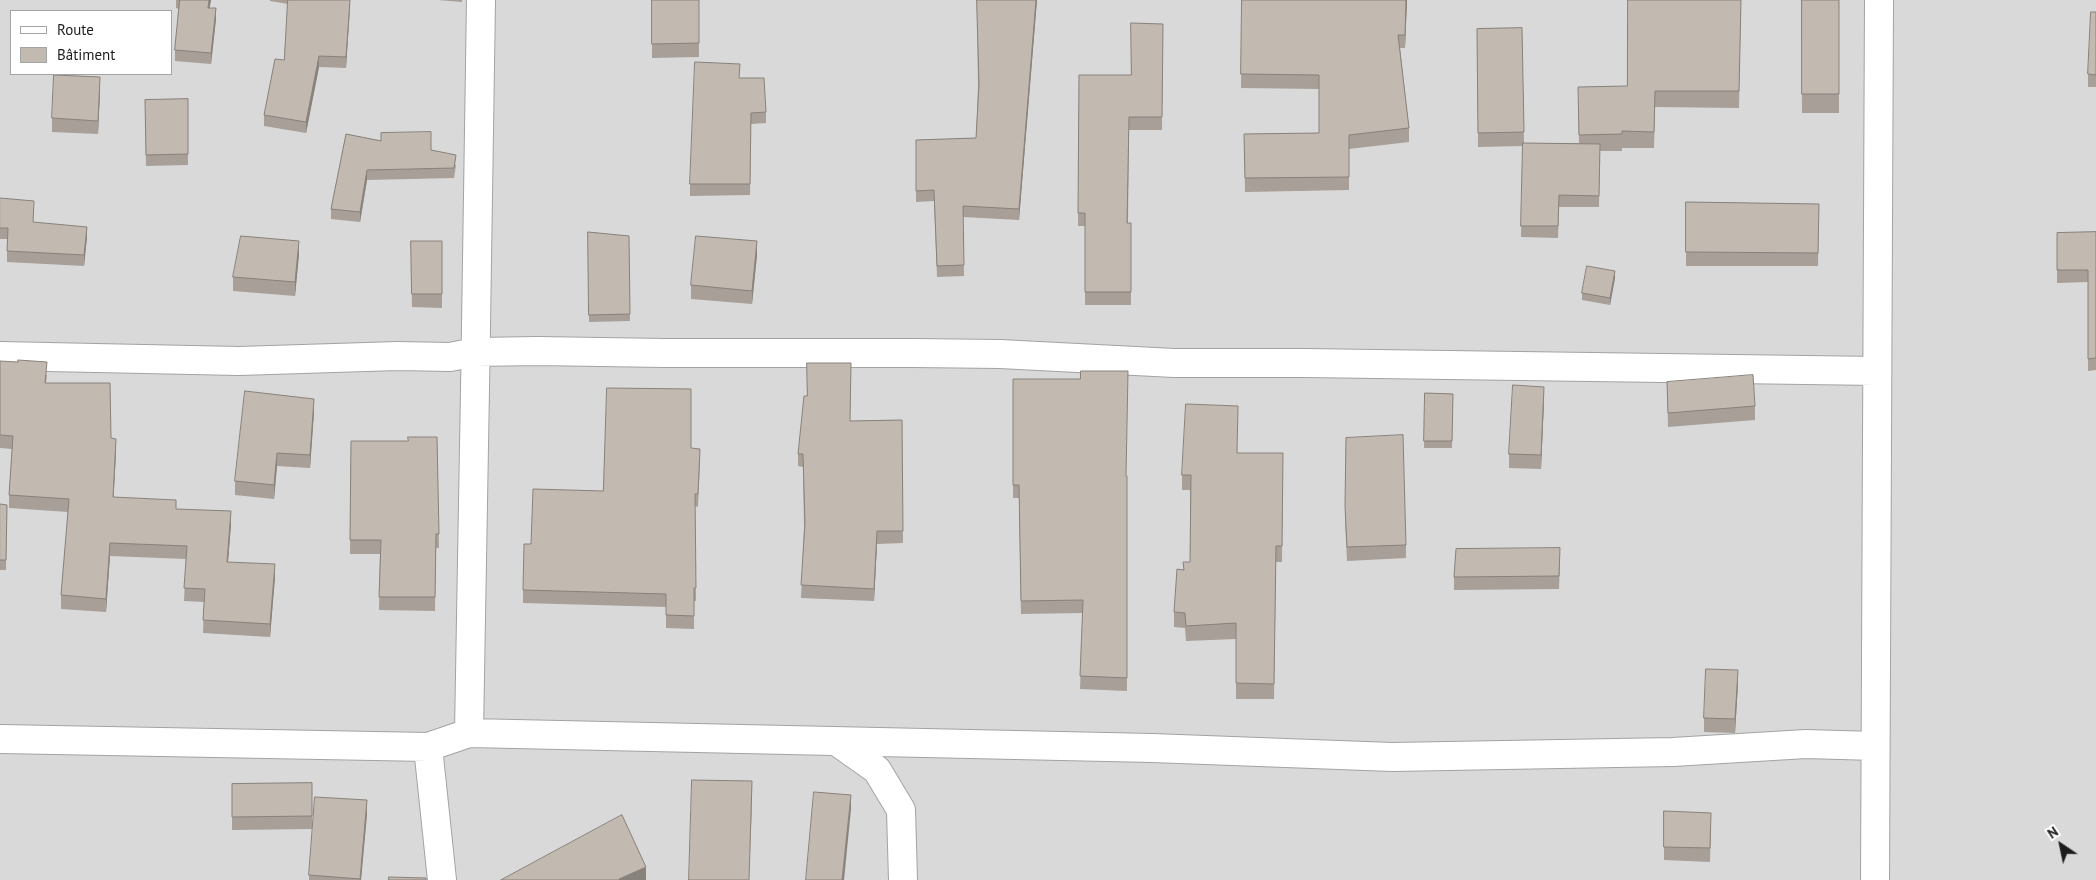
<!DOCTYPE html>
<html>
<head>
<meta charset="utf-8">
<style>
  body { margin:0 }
  #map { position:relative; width:2096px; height:880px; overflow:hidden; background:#eeeae2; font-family:"PT Sans",sans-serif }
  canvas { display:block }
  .legend { position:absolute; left:10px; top:10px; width:162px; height:65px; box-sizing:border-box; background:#fff; border:1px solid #a4a4a4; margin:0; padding:6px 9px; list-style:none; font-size:15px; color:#1c1c1c }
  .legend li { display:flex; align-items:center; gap:10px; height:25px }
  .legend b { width:25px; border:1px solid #a4a4a4 }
  .north { position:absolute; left:2036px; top:820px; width:50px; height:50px; -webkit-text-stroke:4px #fff; paint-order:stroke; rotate:326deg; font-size:14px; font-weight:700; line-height:20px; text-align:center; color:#1c1c1c }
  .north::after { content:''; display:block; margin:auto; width:18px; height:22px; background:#1c1c1c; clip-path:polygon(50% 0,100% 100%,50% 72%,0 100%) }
</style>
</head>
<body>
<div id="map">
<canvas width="2096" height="880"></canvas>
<ul class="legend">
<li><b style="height:6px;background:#fff"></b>Route</li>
<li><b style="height:14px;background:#c2b9b1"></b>Bâtiment</li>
</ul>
<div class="north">N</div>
</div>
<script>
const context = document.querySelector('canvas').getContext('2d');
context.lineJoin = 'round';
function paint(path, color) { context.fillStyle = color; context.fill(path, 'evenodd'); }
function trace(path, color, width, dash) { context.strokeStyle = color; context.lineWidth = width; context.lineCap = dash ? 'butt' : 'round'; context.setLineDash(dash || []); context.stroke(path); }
paint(new Path2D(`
  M 0,0 L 2096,0 L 2096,880 L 0,880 ZM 11,11 L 171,11 L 171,74 L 11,74 Z`), '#dad9d9');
const minor = new Path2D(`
  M 0,356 L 239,361 L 398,356 L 450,357 L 475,352 L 538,351 L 664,353 L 914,353 L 1000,354 L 1174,363 L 1305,363 L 1877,371
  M 469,733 L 1152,748 L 1392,757 L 1673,752 L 1806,744 L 1875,746
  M 0,739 L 428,747
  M 836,741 L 877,770 L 901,810 L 903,880
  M 442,880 L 428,747 L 469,733 C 474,489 477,244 481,0
  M 1875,880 L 1879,0`);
trace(minor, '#a3a3a3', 30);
trace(minor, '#fff', 28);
paint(new Path2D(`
  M 176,0 L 211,0 L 209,8 L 216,19 L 211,64 L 175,61 L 175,50 L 179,9 L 176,8 Z
  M 270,0 L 350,0 L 346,68 L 319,67 L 306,133 L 264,126 L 264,115 L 284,60 L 288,4 L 270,1 Z
  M 438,0 L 462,0 L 462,2 Z
  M 652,0 L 699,0 L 699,57 L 652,58 Z
  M 977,0 L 1037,0 L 1019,220 L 963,217 L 964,276 L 937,277 L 934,201 L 916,202 L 916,140 L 976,138 L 978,88 Z
  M 1242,0 L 1407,0 L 1405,48 L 1400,48 L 1409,128 L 1409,142 L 1349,149 L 1349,190 L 1245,192 L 1244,134 L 1319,133 L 1319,89 L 1241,88 Z
  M 1741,0 L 1739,108 L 1655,107 L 1654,148 L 1622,148 L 1622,151 L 1600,151 L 1599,207 L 1559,207 L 1558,238 L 1521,237 L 1523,146 L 1478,147 L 1477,29 L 1522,28 L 1524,143 L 1579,143 L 1578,103 L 1627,86 Z
  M 1801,0 L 1839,0 L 1839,113 L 1802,113 Z
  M 2096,12 L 2096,87 L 2088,87 L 2088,74 Z
  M 1163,24 L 1162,130 L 1129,130 L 1128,223 L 1131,223 L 1131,305 L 1085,305 L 1085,226 L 1078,226 L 1079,75 L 1131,75 Z
  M 740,78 L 766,112 L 766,123 L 751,124 L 750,195 L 690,196 L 690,184 Z
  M 100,91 L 98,134 L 52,132 L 52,118 Z
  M 188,99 L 188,165 L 146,166 L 145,100 Z
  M 346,134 L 431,150 L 456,165 L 454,178 L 367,180 L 360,222 L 331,219 L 331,209 Z
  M 0,198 L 34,211 L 33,222 L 87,237 L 84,266 L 7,262 L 7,239 L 0,239 Z
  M 1686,202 L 1819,204 L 1818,266 L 1686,266 Z
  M 588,232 L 629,236 L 630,321 L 589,322 Z
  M 2096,232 L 2096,370 L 2088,371 L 2088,282 L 2057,283 L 2057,233 Z
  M 411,241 L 442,241 L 442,308 L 412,307 Z
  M 299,254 L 295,296 L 233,291 L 233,277 Z
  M 757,255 L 752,304 L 691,299 L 691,285 Z
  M 1615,278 L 1610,305 L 1582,300 L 1582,293 Z
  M 0,361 L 47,375 L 46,383 L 111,438 L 116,452 L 113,497 L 176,509 L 231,524 L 228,562 L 275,577 L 270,637 L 203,633 L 204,602 L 184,601 L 186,559 L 110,556 L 106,612 L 61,609 L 61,595 L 68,512 L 9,508 L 9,495 L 12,449 L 0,448 Z
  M 851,376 L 850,421 L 902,420 L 903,543 L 877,544 L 874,601 L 801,598 L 804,527 L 803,467 L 798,466 L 798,454 L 807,396 Z
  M 1013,379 L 1126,476 L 1127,476 L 1127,691 L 1080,689 L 1083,613 L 1021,614 L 1019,498 L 1013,498 Z
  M 1667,382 L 1755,406 L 1755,420 L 1668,427 Z
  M 1425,393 L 1453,394 L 1452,448 L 1424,448 Z
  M 1544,400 L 1541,469 L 1509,468 L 1509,454 Z
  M 314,412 L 310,468 L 277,466 L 274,499 L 235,495 L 235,481 Z
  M 437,437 L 439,548 L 436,548 L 435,611 L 379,610 L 380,554 L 350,554 L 351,441 L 408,441 Z
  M 1346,438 L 1406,545 L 1406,558 L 1347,561 L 1345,519 Z
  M 691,448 L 700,461 L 698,507 L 695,506 L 696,601 L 694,601 L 694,629 L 666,628 L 666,607 L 523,603 L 523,590 L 531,544 L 603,491 Z
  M 1238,453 L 1283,453 L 1282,562 L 1276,562 L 1274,699 L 1236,699 L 1236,639 L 1186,641 L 1185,628 L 1174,627 L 1174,612 L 1183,570 L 1190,562 L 1190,490 L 1182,490 L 1182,475 Z
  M 0,504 L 7,505 L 6,570 L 0,570 Z
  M 1560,561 L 1559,589 L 1454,590 L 1454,577 Z
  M 1738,684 L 1735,733 L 1704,732 L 1704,718 Z
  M 312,783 L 312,829 L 232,830 L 232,784 Z
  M 1664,811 L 1711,826 L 1710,862 L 1664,860 Z
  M 367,814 L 361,880 L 309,880 L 309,875 Z`), '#a79f98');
paint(new Path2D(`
  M 209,0 L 211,0 L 208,18 L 208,8 Z
  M 350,0 L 350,9 L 346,68 L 346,57 Z
  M 1036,0 L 1037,0 L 1019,220 L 1019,209 Z
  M 1406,0 L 1407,0 L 1405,48 L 1405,35 Z
  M 216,8 L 216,19 L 211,64 L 211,53 Z
  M 319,56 L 319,67 L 306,133 L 306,122 Z
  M 100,77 L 100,91 L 98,134 L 98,121 Z
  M 367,170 L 367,180 L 360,222 L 360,212 Z
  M 87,227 L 87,237 L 84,266 L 84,255 Z
  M 299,241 L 299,254 L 295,296 L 295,282 Z
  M 757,241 L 757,255 L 752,304 L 752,291 Z
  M 1615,271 L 1615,278 L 1610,305 L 1610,298 Z
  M 1544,387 L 1544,400 L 1541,469 L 1541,455 Z
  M 314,399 L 314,412 L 310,468 L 310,455 Z
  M 116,439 L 116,452 L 113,510 L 113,497 Z
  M 277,453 L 277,466 L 274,499 L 274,485 Z
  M 231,511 L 231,524 L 227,575 L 227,562 Z
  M 877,531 L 877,544 L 874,601 L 874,589 Z
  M 110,543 L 110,556 L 106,612 L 106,599 Z
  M 275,564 L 275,577 L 270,637 L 270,624 Z
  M 1738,670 L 1738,684 L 1735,733 L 1735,719 Z
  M 752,781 L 752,800 L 749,880 Z
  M 851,795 L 851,809 L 844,880 L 842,880 Z
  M 367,800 L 367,814 L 361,880 L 360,880 Z
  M 646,867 L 646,880 L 619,880 L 619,879 Z`), '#88827c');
const building = new Path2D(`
  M 180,0 L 209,0 L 208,8 L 216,8 L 211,53 L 175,50 Z
  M 288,0 L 350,0 L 346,57 L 319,56 L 306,122 L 264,115 L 275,59 L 284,60 Z
  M 652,0 L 699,0 L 699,43 L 652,44 Z
  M 977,0 L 1036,0 L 1019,209 L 963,206 L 964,265 L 937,266 L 934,190 L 916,191 L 916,140 L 976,138 L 979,85 Z
  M 1242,0 L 1406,0 L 1405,35 L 1398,35 L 1409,128 L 1349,135 L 1349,177 L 1245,178 L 1244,134 L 1319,133 L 1319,75 L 1241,74 Z
  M 1628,0 L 1741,0 L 1739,91 L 1655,91 L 1654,132 L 1622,131 L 1622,134 L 1579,135 L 1578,87 L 1627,86 Z
  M 1802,0 L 1839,0 L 1839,94 L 1802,94 Z
  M 2091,12 L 2096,12 L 2096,75 L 2088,74 Z
  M 1131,23 L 1163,24 L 1162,117 L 1129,117 L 1127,223 L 1131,223 L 1131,292 L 1085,292 L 1085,213 L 1078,213 L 1079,75 L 1131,75 Z
  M 1522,28 L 1524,132 L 1478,133 L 1477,29 Z
  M 695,62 L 740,64 L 739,78 L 764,78 L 766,112 L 751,113 L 750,184 L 690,184 Z
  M 54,75 L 100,77 L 98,121 L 52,118 Z
  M 188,99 L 188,154 L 146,155 L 145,100 Z
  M 431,132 L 431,150 L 456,155 L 454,168 L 367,170 L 360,212 L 331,209 L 346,134 L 381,141 L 381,133 Z
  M 1523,143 L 1600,144 L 1599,196 L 1559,195 L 1558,226 L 1521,226 Z
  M 0,198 L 34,201 L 33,222 L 87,227 L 84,255 L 7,251 L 8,228 L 0,228 Z
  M 1686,202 L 1819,204 L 1818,253 L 1686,252 Z
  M 588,232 L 629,236 L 630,314 L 589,315 Z
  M 2096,232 L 2096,358 L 2088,359 L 2088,270 L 2057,270 L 2057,233 Z
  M 241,236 L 299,241 L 295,282 L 233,277 Z
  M 696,236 L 757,241 L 752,291 L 691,285 Z
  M 411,241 L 442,241 L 442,294 L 412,294 Z
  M 1587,266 L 1615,271 L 1610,298 L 1582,293 Z
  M 18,360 L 47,362 L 45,383 L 110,383 L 111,438 L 116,439 L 113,497 L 176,500 L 176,509 L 231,511 L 227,562 L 275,564 L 270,624 L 203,620 L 205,589 L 184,588 L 187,546 L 110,543 L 106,599 L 61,595 L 69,499 L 9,495 L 13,436 L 0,435 L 0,361 L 18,362 Z
  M 807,363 L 851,363 L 850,421 L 902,420 L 903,531 L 877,531 L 874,589 L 801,585 L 805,523 L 803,454 L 798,454 L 804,396 L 807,396 Z
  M 1081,371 L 1128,371 L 1126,476 L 1127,476 L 1127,678 L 1080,676 L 1083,600 L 1021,601 L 1019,485 L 1013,485 L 1013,379 L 1080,379 Z
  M 1753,375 L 1755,406 L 1668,413 L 1667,382 Z
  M 1513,385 L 1544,387 L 1541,455 L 1509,454 Z
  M 607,388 L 691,389 L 691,448 L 700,449 L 698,494 L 695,494 L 696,588 L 694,588 L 694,616 L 666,615 L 666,594 L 523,590 L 524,544 L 531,544 L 533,489 L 603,491 Z
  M 245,391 L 314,399 L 310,455 L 277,453 L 274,485 L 235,481 Z
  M 1425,393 L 1453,394 L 1452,441 L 1424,441 Z
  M 1186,404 L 1238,406 L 1237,453 L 1283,453 L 1282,546 L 1276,546 L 1274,684 L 1236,683 L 1236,623 L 1186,626 L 1185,613 L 1174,612 L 1177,569 L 1184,570 L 1183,562 L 1190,562 L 1191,475 L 1182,475 Z
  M 1403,435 L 1406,545 L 1347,547 L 1345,506 L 1346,438 Z
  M 408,437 L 437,437 L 439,534 L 436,534 L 435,597 L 379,597 L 381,540 L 350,540 L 351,441 L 408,441 Z
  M 0,504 L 7,505 L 6,560 L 0,560 Z
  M 1560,548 L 1559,576 L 1454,577 L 1456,549 Z
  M 1706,669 L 1738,670 L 1735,719 L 1704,718 Z
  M 692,780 L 752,781 L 749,880 L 689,880 Z
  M 312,783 L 312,816 L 232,817 L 232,784 Z
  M 814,792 L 851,795 L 842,880 L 806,880 Z
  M 315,797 L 367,800 L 360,879 L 309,875 Z
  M 1664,811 L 1711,813 L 1710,848 L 1664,847 Z
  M 622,815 L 646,867 L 619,879 L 620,880 L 501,880 Z
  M 389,877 L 426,878 L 426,880 L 389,880 Z`);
paint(building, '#c2b9b1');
trace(building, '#88827c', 1);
</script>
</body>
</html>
